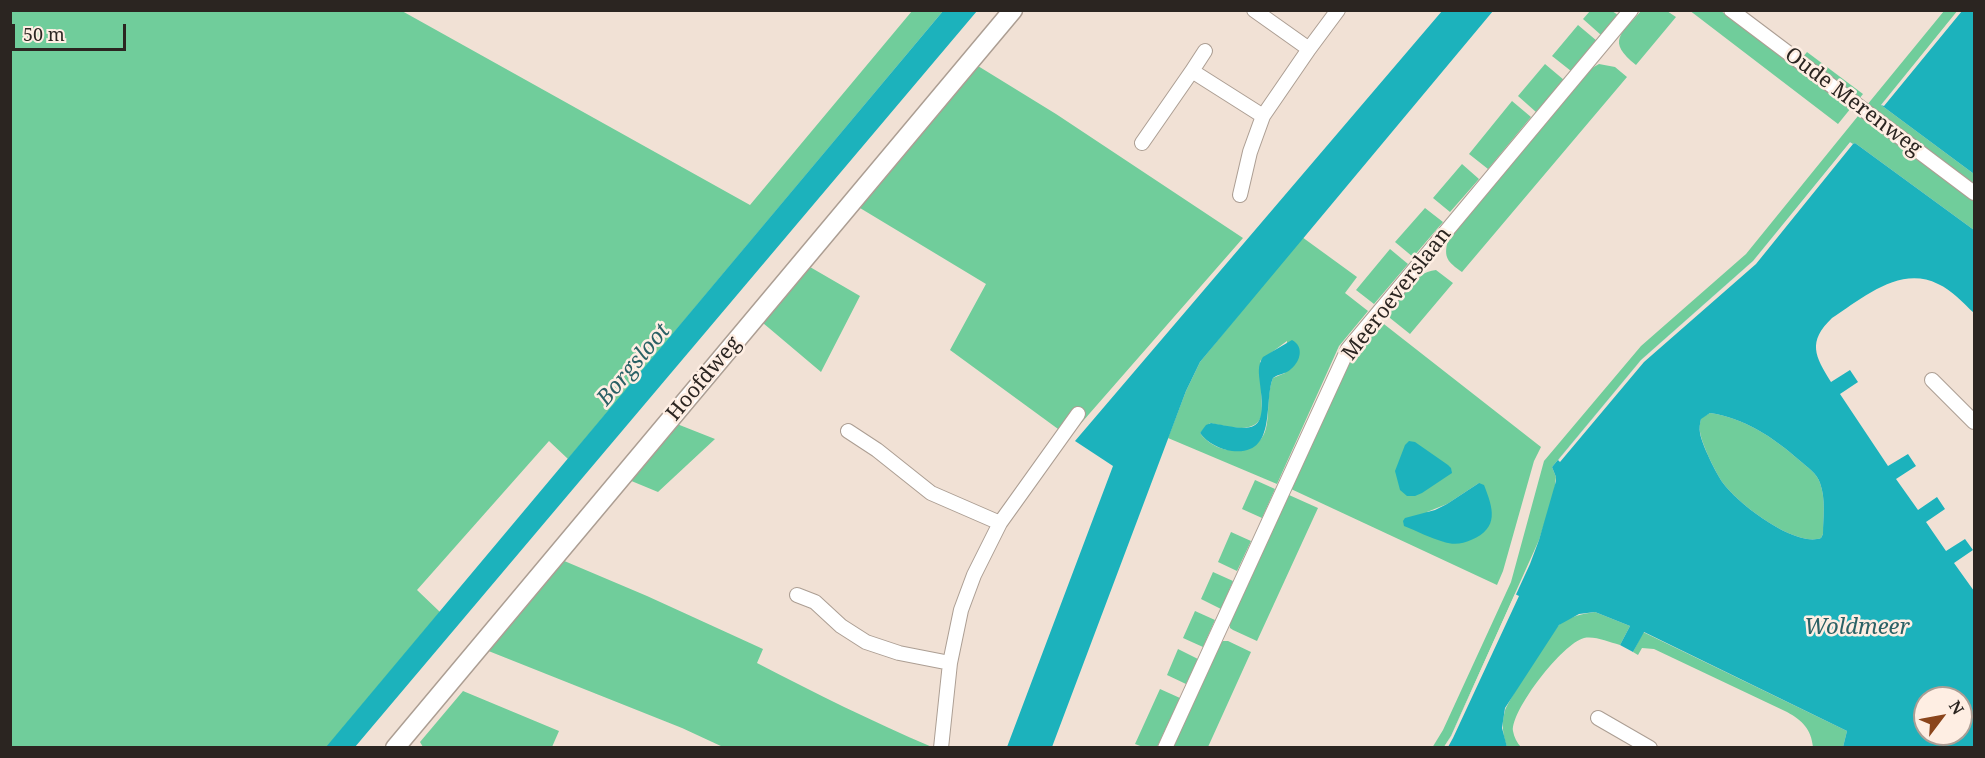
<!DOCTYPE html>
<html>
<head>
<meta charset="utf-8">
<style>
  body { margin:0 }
  #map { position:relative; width:1985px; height:758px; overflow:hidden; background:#f1e1d5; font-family:"Noto Serif",serif }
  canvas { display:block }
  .frame { position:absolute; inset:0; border:12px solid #2b2521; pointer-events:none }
  .north { position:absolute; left:1913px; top:686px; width:60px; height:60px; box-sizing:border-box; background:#feeee3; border:2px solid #aa9e95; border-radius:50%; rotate:58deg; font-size:16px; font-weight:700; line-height:24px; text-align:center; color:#2b2521 }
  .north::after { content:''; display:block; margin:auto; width:21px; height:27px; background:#8a451c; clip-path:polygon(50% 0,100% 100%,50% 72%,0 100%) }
  .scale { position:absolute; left:12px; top:24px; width:114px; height:27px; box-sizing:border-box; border:3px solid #2b2521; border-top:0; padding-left:8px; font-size:18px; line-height:21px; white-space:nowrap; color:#2b2521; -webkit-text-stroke:4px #feeee3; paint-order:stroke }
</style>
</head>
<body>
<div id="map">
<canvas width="1985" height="758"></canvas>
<div class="frame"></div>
<div class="north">N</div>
<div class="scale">50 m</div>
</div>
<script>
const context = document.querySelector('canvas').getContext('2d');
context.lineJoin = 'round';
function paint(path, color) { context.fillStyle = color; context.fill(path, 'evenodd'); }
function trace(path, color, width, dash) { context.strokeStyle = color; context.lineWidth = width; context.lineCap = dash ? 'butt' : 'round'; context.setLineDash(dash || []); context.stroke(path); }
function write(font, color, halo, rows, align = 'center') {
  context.font = font + ' "Noto Serif",serif'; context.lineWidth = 5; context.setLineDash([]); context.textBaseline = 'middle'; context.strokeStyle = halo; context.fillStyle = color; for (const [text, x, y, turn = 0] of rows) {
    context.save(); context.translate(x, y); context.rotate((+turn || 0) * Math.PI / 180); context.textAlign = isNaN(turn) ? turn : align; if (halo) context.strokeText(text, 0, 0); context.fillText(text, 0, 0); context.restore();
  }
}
paint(new Path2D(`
  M 1689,10 L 1721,11 L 1851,108 L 1838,124 Z
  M 10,11 L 402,11 L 750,205 L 912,11 L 943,11 L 568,459 L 549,441 L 417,590 L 440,612 L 326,748 L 11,747 Z
  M 1590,11 L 1612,11 L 1618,15 L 1601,35 L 1583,19 Z
  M 1641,11 L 1667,11 L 1676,17 L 1636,65 C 1606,41 1621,34 1641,11 Z
  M 1944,11 L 1958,11 L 1881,105 L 1974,174 L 1974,184 L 1867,105 Z
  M 1578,25 L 1597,41 L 1571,71 L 1552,56 Z
  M 1807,52 L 1863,94 L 1859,99 L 1803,57 Z
  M 1545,64 L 1564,80 L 1536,112 L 1518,96 Z
  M 1599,64 L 1615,67 L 1627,77 L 1462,272 C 1448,262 1443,258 1448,240 L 1592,68 Z
  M 978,66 L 1056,114 L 1243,238 L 1069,437 L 950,350 L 986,284 L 860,208 Z
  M 1512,101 L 1531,117 L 1488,169 L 1469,154 Z
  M 1861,115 L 1974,199 L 1974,230 L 1855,143 L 1853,144 L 1850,143 L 1753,261 L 1641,360 L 1552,467 L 1556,477 L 1554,494 L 1539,540 L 1451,736 L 1444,747 L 1432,748 L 1443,730 L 1511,582 L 1544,461 L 1641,346 L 1746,254 L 1858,116 Z
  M 1462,164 L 1479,179 L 1450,212 L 1433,198 Z
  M 1425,208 L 1443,222 L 1413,257 L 1395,242 Z
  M 1302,237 L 1357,277 L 1345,293 L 1368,311 L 1339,346 L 1277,484 L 1168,438 L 1186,391 L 1200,362 ZM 1287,341 L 1285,373 L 1273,378 C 1261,408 1282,449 1232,450 C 1221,451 1206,442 1200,433 L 1210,423 C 1228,426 1256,436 1262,414 L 1260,361 Z
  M 1390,249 L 1408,264 L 1374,304 L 1356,290 Z
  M 810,267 L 860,296 L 821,372 L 763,323 Z
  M 1436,270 L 1453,283 L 1410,334 L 1385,314 C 1400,297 1412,273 1436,270 Z
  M 1380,321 L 1541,447 L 1534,461 L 1503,571 L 1497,585 L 1291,489 L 1355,351 ZM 1479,483 L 1444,542 L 1427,512 L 1447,504 Z
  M 1710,413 C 1744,418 1773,437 1799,460 C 1807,467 1817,473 1820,483 C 1826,499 1823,518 1823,534 L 1821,538 C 1796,548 1738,504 1723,483 C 1716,473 1702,445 1700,432 C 1699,428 1700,423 1701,418 Z
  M 677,424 L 715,439 L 658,492 L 629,480 Z
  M 1255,480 L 1275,489 L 1262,518 L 1242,509 Z
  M 1289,495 L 1318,508 L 1257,641 L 1233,630 L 1230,628 L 1230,622 Z
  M 1231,532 L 1251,541 L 1237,571 L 1218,562 Z
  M 562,560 L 647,596 L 763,649 L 757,663 C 815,693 873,722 932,747 L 723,747 L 682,728 L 486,650 Z
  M 1213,572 L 1233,581 L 1221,609 L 1201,599 Z
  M 1195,611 L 1215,620 L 1203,647 L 1183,638 Z
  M 1595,612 L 1630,626 L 1620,645 C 1608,642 1596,636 1584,638 C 1563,643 1511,710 1513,731 C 1514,737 1517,743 1521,747 L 1507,747 C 1503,735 1501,724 1505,711 C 1507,702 1553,630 1560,624 C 1570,616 1583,614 1595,612 Z
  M 1643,632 L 1847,731 L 1843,747 L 1813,747 C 1811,729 1803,721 1787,712 L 1654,649 L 1642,648 L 1638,655 L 1633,652 Z
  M 1223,641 L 1228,641 L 1251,652 L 1208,747 L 1173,748 L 1220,643 Z
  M 1178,649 L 1198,659 L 1186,684 L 1167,675 Z
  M 1160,689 L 1180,698 L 1157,747 L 1143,747 L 1135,744 Z
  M 463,691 L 559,731 L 552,747 L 423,747 L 420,742 Z`), '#70cd9b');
paint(new Path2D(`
  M 943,11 L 977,11 L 355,747 L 326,747 Z
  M 1442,11 L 1493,11 L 1200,362 L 1186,391 L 1052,747 L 1007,747 L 1113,466 L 1075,441 Z
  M 1958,11 L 1974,11 L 1974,174 L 1881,105 Z
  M 1850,142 L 1853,144 L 1855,143 L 1974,230 L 1974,313 C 1963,303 1952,290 1938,284 C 1900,265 1863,298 1832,318 C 1807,342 1815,356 1831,382 L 1850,370 L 1858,382 L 1840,394 L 1888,466 L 1908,454 L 1916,466 L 1896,479 L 1918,510 L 1937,497 L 1945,509 L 1926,522 L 1946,551 L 1965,539 L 1973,550 L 1954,563 L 1974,591 L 1974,747 L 1843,747 L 1847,731 L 1644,632 L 1633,652 L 1620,645 L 1630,626 L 1595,612 L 1579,614 L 1559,625 L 1505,708 L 1502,728 L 1507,747 L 1444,748 L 1451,736 L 1530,564 L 1539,540 L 1556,481 L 1556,477 L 1552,467 L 1641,360 L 1753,261 ZM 1710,413 C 1744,418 1773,437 1799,460 C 1807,467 1817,473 1820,483 C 1826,499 1823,518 1823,534 L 1821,538 C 1796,548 1738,504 1723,483 C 1716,473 1702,445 1700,433 C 1699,428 1700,423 1701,419 ZM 1925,698 L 1961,698 L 1961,734 L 1925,734 Z
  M 1292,340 C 1304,346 1301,361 1291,369 C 1286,374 1278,374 1273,378 C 1263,402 1278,456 1232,451 C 1221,450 1206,442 1200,433 L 1206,425 L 1211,423 C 1254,431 1267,435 1260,384 C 1259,374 1257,366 1263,357 Z
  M 1409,441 L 1415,442 L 1448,465 L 1451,468 L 1452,473 L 1422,493 L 1415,496 L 1407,496 L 1400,490 L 1395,471 L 1405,445 Z
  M 1479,483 L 1484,485 C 1493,508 1500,528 1471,540 C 1463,544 1453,545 1444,542 C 1430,538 1417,531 1404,526 L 1403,521 L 1405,518 L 1435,510 L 1447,504 Z`), '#1cb2bc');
paint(new Path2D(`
  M 1958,10 L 1962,11 L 1884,106 L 1881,105 Z
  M 1850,142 L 1853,144 L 1756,264 L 1644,362 L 1560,462 L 1558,460 L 1641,360 L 1753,261 Z
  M 1515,594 L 1519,596 L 1453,738 L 1448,747 L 1444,747 L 1451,736 Z`), '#f1e1d5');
const street = new Path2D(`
  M 1254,10 L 1309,49
  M 1731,10 L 1974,193
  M 1205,51 L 1192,71 L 1263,116
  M 1142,143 L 1192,71
  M 1240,195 L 1250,152 L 1263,116 L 1309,49 L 1338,10
  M 1932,380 L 1974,422
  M 848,431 L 877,450 L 931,493 L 1000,523
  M 797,595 L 815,602 L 841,626 L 866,642 L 899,653 L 950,663
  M 1598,718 L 1650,748
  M 941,748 L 950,663 L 961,610 L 974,575 L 1000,523 L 1078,414
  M 1165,748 L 1348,349 L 1631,10`);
const secondary = new Path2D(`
  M 395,748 L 1013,10`);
trace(street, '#ac9e93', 16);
trace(secondary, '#ac9e93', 21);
trace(street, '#fff', 14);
trace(secondary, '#fff', 18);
write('21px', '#2b2521', '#feeee3', [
  ["Oude Merenweg",1853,102,37],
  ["Meeroeverslaan",1397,294,-52],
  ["Hoofdweg",704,379,-50]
]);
write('italic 22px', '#2a6165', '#feeee3', [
  ["Borgsloot",634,365,-50],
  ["Woldmeer",1857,628]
]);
</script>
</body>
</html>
